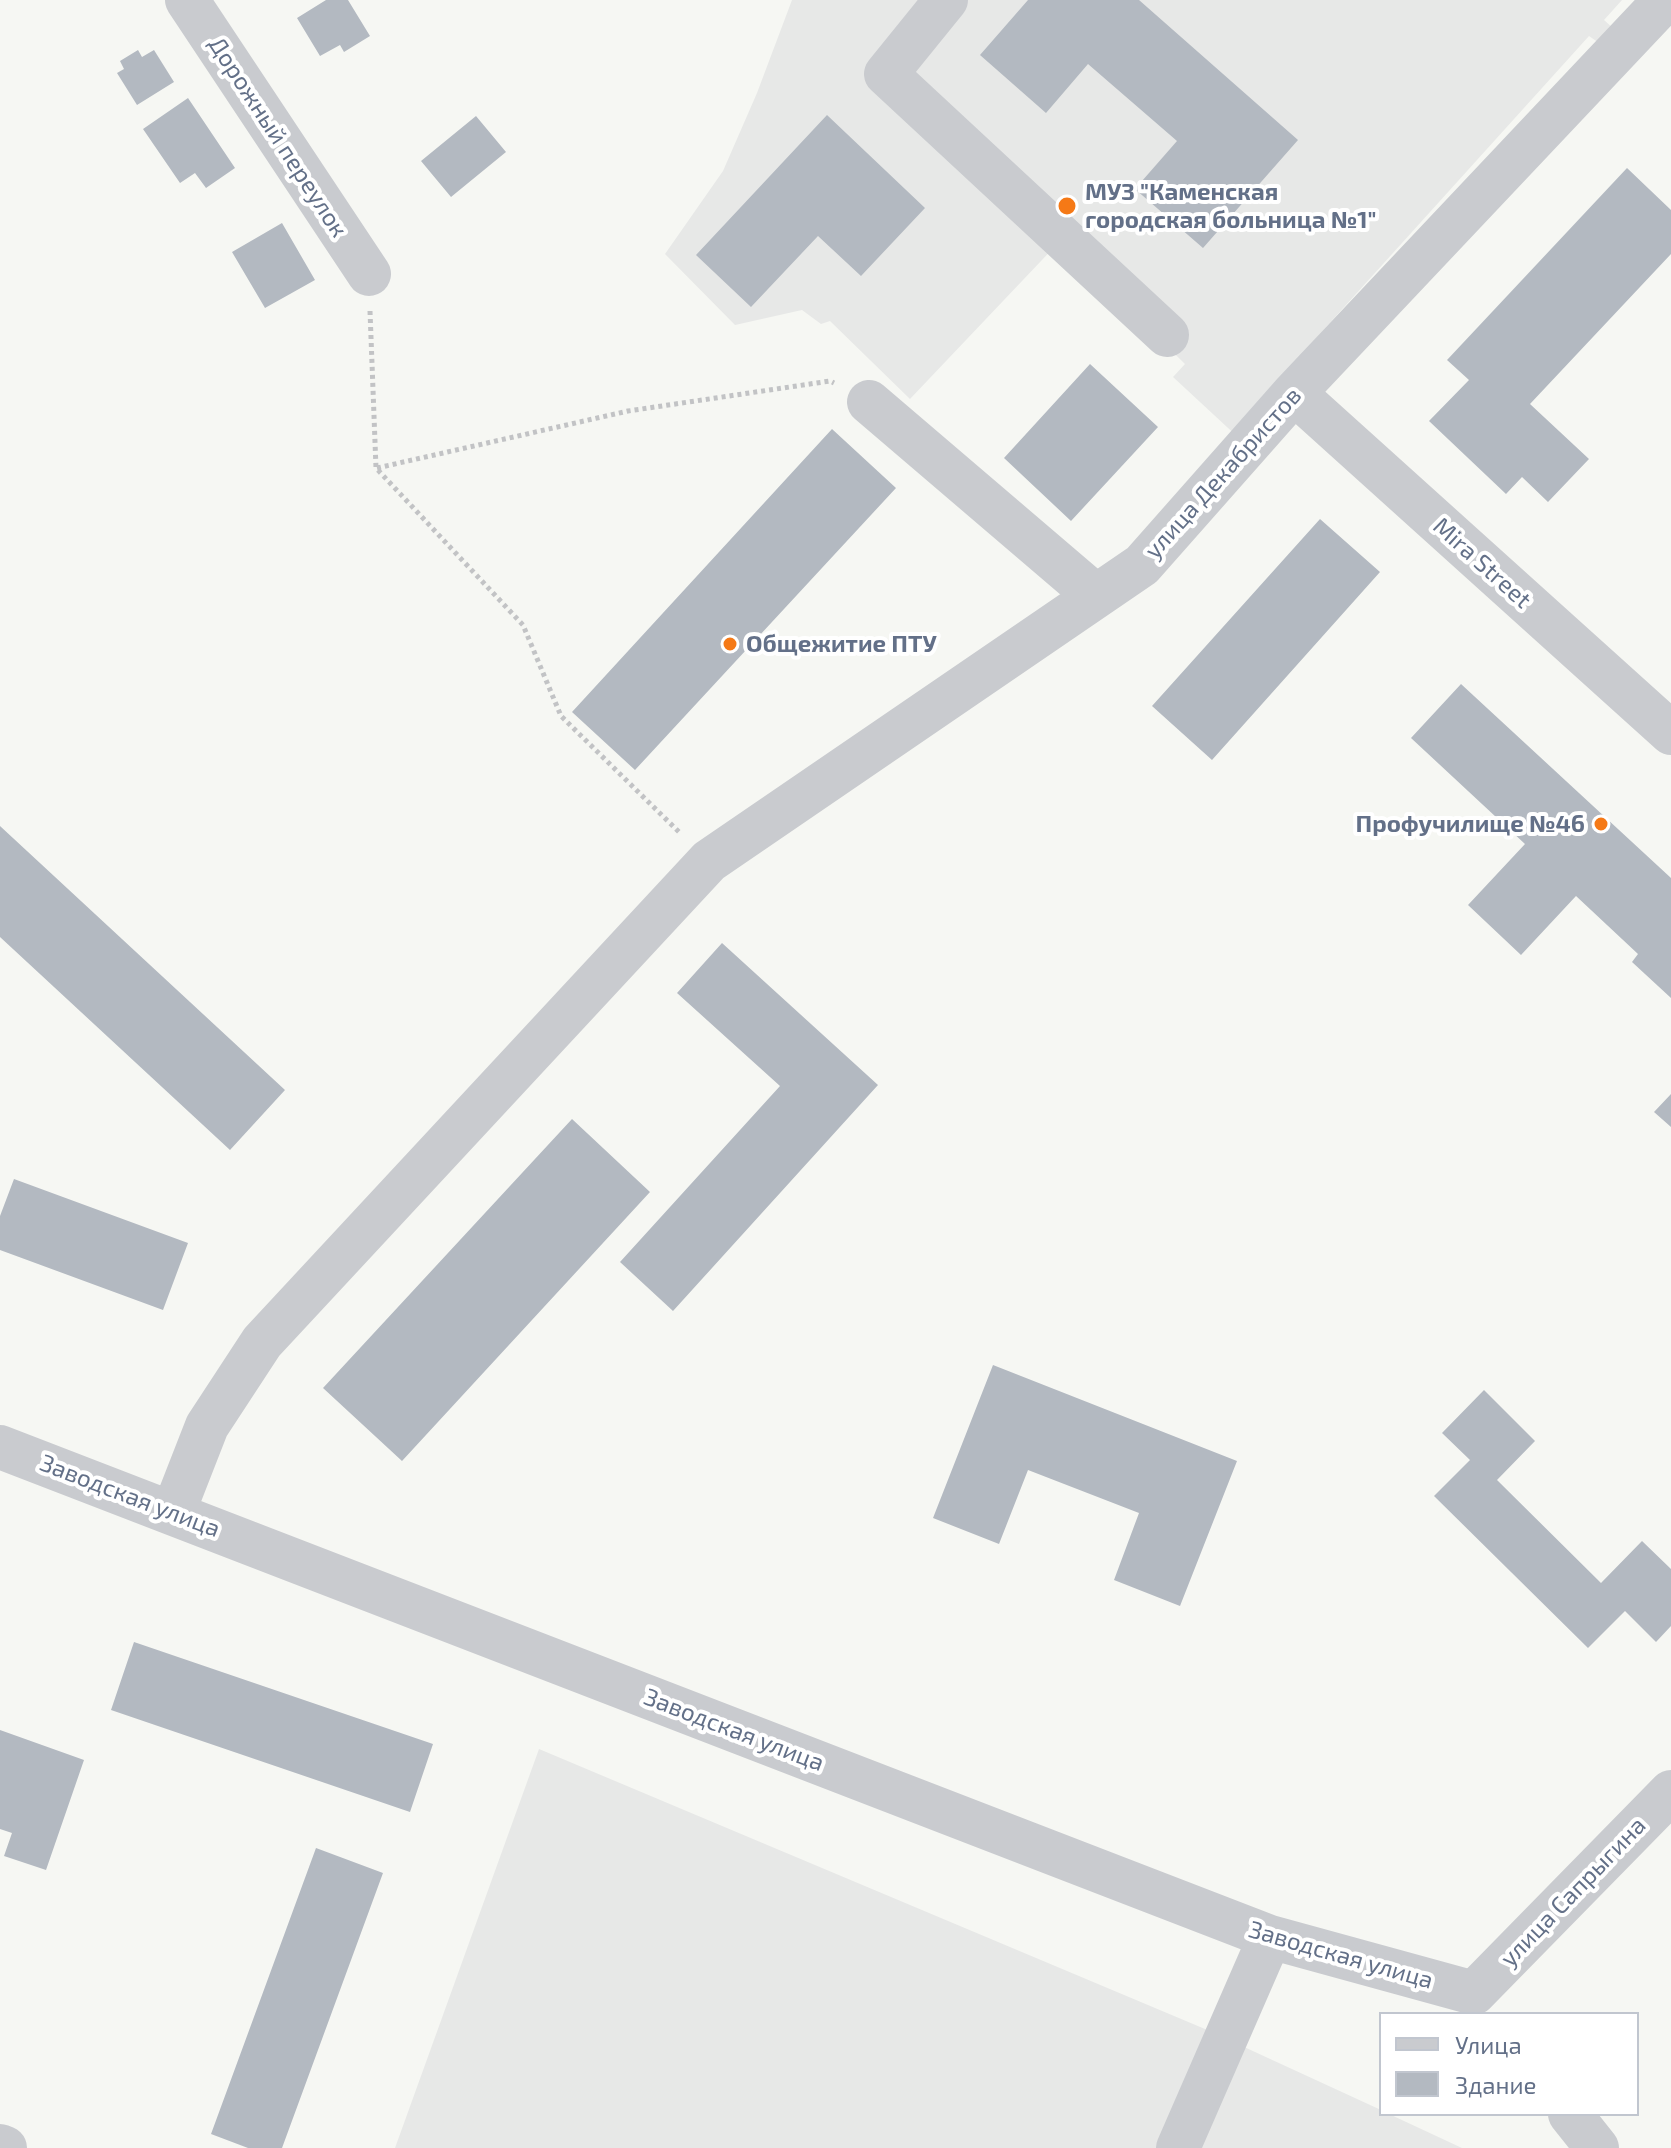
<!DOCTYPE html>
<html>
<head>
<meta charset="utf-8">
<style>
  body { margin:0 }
  #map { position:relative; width:1671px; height:2148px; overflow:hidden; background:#f6f7f3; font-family:"Exo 2",sans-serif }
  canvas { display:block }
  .legend { position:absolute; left:1379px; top:2012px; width:260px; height:104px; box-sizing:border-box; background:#fff; border:2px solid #c1c6cf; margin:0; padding:10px 14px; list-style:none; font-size:24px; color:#637088 }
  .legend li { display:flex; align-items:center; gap:16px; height:40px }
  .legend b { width:40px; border:2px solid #c1c6cf }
</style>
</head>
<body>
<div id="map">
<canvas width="1671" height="2148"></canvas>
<ul class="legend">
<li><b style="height:10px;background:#c9cbcf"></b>Улица</li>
<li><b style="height:22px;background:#b3b9c1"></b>Здание</li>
</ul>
</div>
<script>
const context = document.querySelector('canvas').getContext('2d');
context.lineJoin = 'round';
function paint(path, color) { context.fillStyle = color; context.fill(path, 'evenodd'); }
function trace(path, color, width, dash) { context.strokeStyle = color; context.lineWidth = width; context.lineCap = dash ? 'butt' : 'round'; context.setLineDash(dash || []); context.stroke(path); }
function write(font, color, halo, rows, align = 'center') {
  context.font = font + ' "Exo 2",sans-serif'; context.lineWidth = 8; context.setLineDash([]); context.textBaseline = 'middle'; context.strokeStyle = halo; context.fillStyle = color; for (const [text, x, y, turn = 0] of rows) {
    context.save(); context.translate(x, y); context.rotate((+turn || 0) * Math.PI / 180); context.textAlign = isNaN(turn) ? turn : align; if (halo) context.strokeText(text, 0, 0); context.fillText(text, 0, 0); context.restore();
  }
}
paint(new Path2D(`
  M 792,0 L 1622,0 L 1604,20 L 1614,29 L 1602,45 L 1589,36 L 1271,388 L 1241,440 L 1173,377 L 1185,364 L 1060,241 L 910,399 L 830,321 L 821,324 L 802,310 L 735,325 L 665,254 L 723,171 L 757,93 Z
  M 539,1749 L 1205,2029 L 1381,2110 L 1381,2114 L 1389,2114 L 1462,2148 L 395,2148 Z`), '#e7e8e7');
paint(new Path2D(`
  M 326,0 L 348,0 L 370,36 L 344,52 L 340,45 L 320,56 L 297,18 Z
  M 1028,0 L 1139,0 L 1298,140 L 1203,248 L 1135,189 L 1177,141 L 1088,64 L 1046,113 L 980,55 Z
  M 138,50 L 142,57 L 154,50 L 174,82 L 137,105 L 117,73 L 124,69 L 120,61 Z
  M 188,98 L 235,168 L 206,188 L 195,173 L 180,183 L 143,129 Z
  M 827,115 L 925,208 L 861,276 L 818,236 L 751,307 L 696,255 Z
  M 476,116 L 506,152 L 451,197 L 421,161 Z
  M 1627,168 L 1671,210 L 1671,254 L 1530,404 L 1589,459 L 1548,502 L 1522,477 L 1506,494 L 1429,421 L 1469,380 L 1447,360 Z
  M 282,223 L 315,280 L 265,308 L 232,252 Z
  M 1090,364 L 1158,427 L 1071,521 L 1004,458 Z
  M 832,429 L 896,488 L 635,770 L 572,712 Z
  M 1320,519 L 1380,572 L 1212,760 L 1152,706 Z
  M 1461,684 L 1671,878 L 1671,998 L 1632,962 L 1638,954 L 1576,896 L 1521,955 L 1468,905 L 1525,844 L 1411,738 Z
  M 0,826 L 285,1090 L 230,1150 L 0,937 Z
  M 722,943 L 878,1085 L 673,1311 L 620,1262 L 780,1086 L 677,993 Z
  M 1671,1094 L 1671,1127 L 1654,1112 Z
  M 572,1119 L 650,1192 L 402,1461 L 323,1388 Z
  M 14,1179 L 188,1243 L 163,1310 L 0,1250 L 0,1216 Z
  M 993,1365 L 1237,1461 L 1180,1606 L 1114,1580 L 1139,1513 L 1028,1470 L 999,1544 L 933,1518 Z
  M 1484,1390 L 1535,1441 L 1497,1480 L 1601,1583 L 1642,1541 L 1671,1569 L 1671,1626 L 1656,1642 L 1625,1611 L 1588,1648 L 1434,1496 L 1470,1460 L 1442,1433 Z
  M 134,1642 L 433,1744 L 410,1812 L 111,1710 Z
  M 0,1730 L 84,1760 L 46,1870 L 4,1856 L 12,1833 L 0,1829 Z
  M 316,1848 L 383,1873 L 282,2148 L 248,2148 L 211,2134 Z`), '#b3b9c1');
trace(new Path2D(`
  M 370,311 L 376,468 L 523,625 L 561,716 L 680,833
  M 377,468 L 628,411 L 830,381 L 834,383`), '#c2c3c5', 5, [4, 4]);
trace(new Path2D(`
  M 187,0 L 369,274
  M 946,0 L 886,74 L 1167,335
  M 1294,393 L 1671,733
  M 869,402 L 1096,596
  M 0,1447 L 1270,1937 L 1474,1993
  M 173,1513 L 207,1426 L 262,1342 L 709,861 L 1142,565 L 1294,393 L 1665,0
  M 1474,1993 L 1671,1792
  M 1570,2114 L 1597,2148
  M 0,2146 L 5,2148
  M 1178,2148 L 1270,1937`), '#c9cbcf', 44);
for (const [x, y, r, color] of [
  [1067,206,10,"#f57916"],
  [730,644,8,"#f57916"],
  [1601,824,8,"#f57916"]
]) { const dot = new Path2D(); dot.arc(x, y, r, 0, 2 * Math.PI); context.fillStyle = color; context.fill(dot); trace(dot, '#fff', 3); }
write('24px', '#637088', '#fff', [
  ["Дорожный переулок",278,137,57],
  ["улица Декабристов",1223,473,-48],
  ["Mira Street",1482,563,42],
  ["Заводская улица",130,1496,21],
  ["Заводская улица",734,1730,21],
  ["улица Сапрыгина",1573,1892,-46],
  ["Заводская улица",1341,1955,16]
]);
write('bold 24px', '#637088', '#fff', [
  ["МУЗ \"Каменская",1085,192],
  ["городская больница №1\"",1085,220],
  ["Общежитие ПТУ",746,644],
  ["Профучилище №46",1585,824,"right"]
], 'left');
</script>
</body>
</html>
